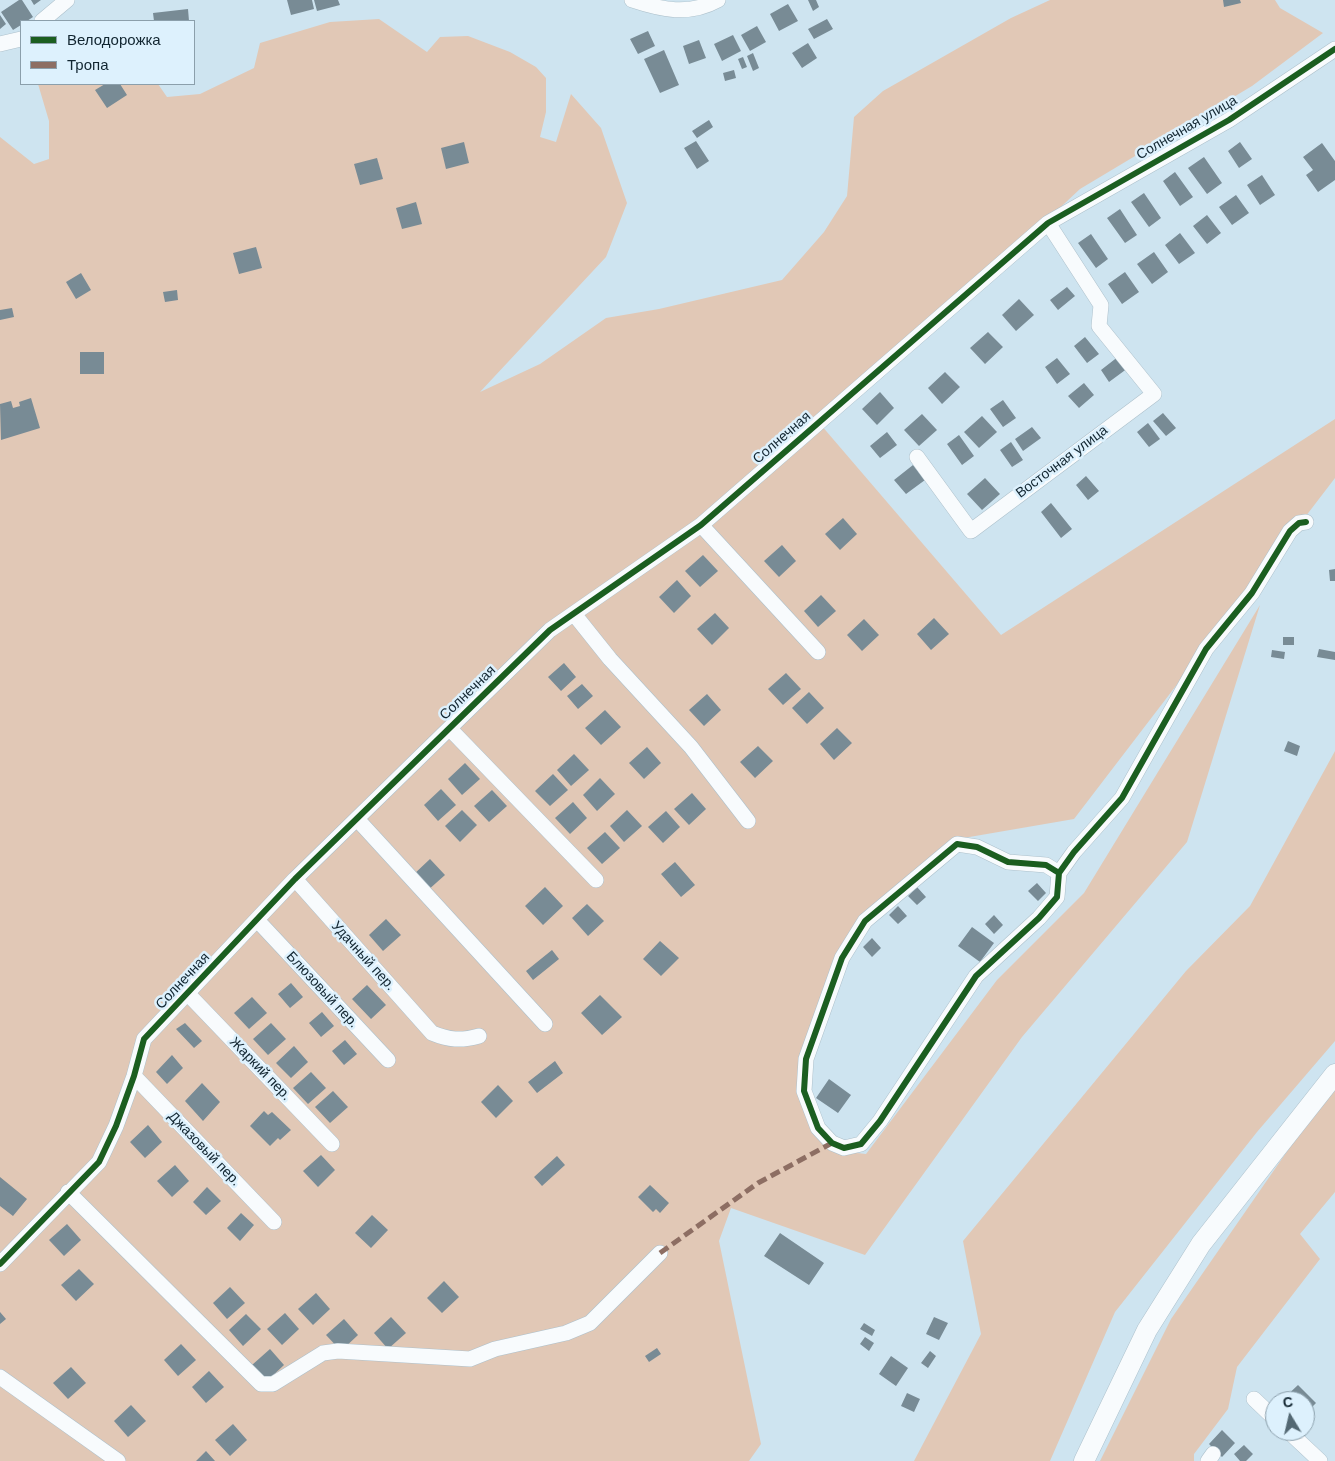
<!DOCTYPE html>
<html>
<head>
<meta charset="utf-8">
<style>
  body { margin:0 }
  #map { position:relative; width:1335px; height:1461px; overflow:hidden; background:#cee4f0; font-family:Helvetica,sans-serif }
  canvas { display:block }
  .legend { position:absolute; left:20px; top:20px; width:175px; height:65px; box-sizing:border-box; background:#ddf1fd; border:1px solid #8b9fab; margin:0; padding:6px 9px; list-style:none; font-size:15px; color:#112530 }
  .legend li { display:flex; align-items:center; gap:10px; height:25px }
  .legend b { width:25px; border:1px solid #8b9fab }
  .north { position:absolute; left:1265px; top:1391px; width:50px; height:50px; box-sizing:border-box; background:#ddf1fd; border:1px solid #8b9fab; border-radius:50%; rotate:351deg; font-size:14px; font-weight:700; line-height:20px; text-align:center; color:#112530 }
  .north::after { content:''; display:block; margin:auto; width:18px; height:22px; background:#536873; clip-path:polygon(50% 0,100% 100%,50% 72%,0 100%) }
</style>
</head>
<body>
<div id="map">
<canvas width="1335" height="1461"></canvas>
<ul class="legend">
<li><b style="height:6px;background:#1b5e20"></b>Велодорожка</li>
<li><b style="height:6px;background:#8d6e63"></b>Тропа</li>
</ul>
<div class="north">С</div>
</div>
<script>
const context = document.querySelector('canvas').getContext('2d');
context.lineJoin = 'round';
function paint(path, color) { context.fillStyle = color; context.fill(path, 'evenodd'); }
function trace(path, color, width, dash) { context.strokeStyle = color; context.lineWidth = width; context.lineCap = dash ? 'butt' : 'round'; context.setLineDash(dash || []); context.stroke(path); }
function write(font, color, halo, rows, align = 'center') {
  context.font = font + ' Helvetica,sans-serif'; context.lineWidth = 5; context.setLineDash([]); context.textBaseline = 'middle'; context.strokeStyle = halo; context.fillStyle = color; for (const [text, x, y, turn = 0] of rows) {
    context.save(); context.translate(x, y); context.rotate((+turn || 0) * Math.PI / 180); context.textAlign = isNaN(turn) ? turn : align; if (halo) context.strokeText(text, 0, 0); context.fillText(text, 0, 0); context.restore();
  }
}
paint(new Path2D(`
  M 1050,0 L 1275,0 L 1280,8 L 1323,33 L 1252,86 L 1080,189 L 956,305 L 815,418 L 1001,635 L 1335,419 L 1335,478 L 1074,819 L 952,840 L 839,955 L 807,1083 L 830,1150 L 866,1154 L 997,980 L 1084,893 L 1260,605 L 1187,842 L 1022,1037 L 865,1255 L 731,1208 L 719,1241 L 761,1444 L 749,1461 L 0,1461 L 0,137 L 34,164 L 49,159 L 49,121 L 38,84 L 158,84 L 167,97 L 200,94 L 254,68 L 260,43 L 330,22 L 379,19 L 427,52 L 440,37 L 468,36 L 510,52 L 536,67 L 546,78 L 546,112 L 540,137 L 556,142 L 571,94 L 601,128 L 627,203 L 606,257 L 480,392 L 540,364 L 606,318 L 659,309 L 782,280 L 824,232 L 847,196 L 854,117 L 883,91 L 1011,18 Z
  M 1335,751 L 1335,1041 L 1257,1132 L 1115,1312 L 1050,1461 L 914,1461 L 981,1334 L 963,1241 L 1186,971 L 1250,906 Z
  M 1335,1089 L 1335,1192 L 1300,1234 L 1320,1259 L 1237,1367 L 1228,1409 L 1194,1454 L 1194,1461 L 1100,1461 L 1171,1319 L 1306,1124 Z`), '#e1c8b6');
paint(new Path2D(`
  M 19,0 L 22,0 L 33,17 L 27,21 L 21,21 L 21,25 L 13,30 L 1,12 Z
  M 31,0 L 41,0 L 34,5 Z
  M 287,0 L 312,0 L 314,9 L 291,15 Z
  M 314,0 L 338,0 L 340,5 L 317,11 Z
  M 808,0 L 816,0 L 819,7 L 813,11 Z
  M 1223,0 L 1240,0 L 1241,3 L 1224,7 Z
  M 788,4 L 798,21 L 779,31 L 770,14 Z
  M 188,9 L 189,21 L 154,21 L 153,13 Z
  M 0,15 L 6,24 L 0,29 Z
  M 827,19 L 833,29 L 814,39 L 808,29 Z
  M 757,26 L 766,42 L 750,51 L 741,35 Z
  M 648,31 L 655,46 L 638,54 L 630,39 Z
  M 733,35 L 741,51 L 722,61 L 714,44 Z
  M 699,40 L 706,58 L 689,64 L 683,46 Z
  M 808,43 L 817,58 L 802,68 L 792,53 Z
  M 664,50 L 679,85 L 660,93 L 644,59 Z
  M 753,53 L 759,68 L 753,71 L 747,56 Z
  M 743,57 L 747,67 L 742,69 L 738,59 Z
  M 734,70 L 736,78 L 725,81 L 723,73 Z
  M 105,84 L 120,84 L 127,95 L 107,108 L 95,90 Z
  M 709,120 L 713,127 L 697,138 L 692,131 Z
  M 696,141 L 709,161 L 697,169 L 684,148 Z
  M 464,142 L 469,163 L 446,169 L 441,148 Z
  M 1240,142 L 1252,159 L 1239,168 L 1228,151 Z
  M 1322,143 L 1335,161 L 1335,180 L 1318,192 L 1306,175 L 1313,170 L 1303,157 Z
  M 1204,157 L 1222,183 L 1207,194 L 1188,168 Z
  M 377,158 L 383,179 L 360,185 L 354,164 Z
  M 1175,172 L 1193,197 L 1180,206 L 1163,181 Z
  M 1262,175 L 1275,195 L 1260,205 L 1247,185 Z
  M 1144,193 L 1161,218 L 1149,227 L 1131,202 Z
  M 1236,195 L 1249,213 L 1232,225 L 1219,207 Z
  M 416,202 L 422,224 L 402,229 L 396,208 Z
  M 1120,209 L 1137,235 L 1125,243 L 1107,218 Z
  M 1207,215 L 1221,233 L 1207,244 L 1193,226 Z
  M 1180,233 L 1195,253 L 1179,264 L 1165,245 Z
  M 1091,234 L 1108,259 L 1096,268 L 1078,243 Z
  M 256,247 L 262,268 L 239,274 L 233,253 Z
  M 1154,252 L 1168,272 L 1152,284 L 1137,264 Z
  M 1125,272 L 1139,292 L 1122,304 L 1108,284 Z
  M 81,273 L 91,290 L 76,299 L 66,282 Z
  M 1067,287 L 1075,296 L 1058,310 L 1050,300 Z
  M 177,290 L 178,300 L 165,302 L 163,292 Z
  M 1019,299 L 1034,315 L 1016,331 L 1002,315 Z
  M 12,308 L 14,317 L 0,320 L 0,310 Z
  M 988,332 L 1003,347 L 985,364 L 970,348 Z
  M 1085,337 L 1099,354 L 1087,363 L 1074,346 Z
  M 80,352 L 104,352 L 104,374 L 80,374 Z
  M 1119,356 L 1128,368 L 1109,382 L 1101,370 Z
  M 1057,358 L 1070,374 L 1057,384 L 1045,367 Z
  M 945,372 L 960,387 L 942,404 L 928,388 Z
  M 1084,383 L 1094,395 L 1079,408 L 1068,396 Z
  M 880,392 L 894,408 L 877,425 L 862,409 Z
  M 31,398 L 40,428 L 1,440 L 0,404 L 11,401 L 13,408 L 20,406 L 19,402 Z
  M 1003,400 L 1016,418 L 1003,427 L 990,409 Z
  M 1163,413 L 1176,428 L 1166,436 L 1153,421 Z
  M 922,414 L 937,430 L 919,446 L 904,430 Z
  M 982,416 L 997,432 L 979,448 L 964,432 Z
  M 1148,423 L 1160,439 L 1149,447 L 1137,432 Z
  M 1032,427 L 1041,438 L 1023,451 L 1015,439 Z
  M 887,432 L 897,445 L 880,458 L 870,446 Z
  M 959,435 L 974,456 L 962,465 L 947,444 Z
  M 1011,442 L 1023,460 L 1012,467 L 1000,450 Z
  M 913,465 L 925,480 L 906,494 L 894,480 Z
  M 1086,476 L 1099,491 L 1088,500 L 1076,485 Z
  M 985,478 L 1000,494 L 982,510 L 967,494 Z
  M 1051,503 L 1072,529 L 1061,538 L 1041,512 Z
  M 843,518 L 857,534 L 840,550 L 825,534 Z
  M 782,545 L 796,561 L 779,577 L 764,561 Z
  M 703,555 L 718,571 L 700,587 L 685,571 Z
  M 1335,569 L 1335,581 L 1330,581 L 1329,570 Z
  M 677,580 L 691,596 L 674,613 L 659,597 Z
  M 821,595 L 836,611 L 818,627 L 804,611 Z
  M 715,613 L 729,628 L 712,645 L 697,629 Z
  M 934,618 L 949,634 L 931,650 L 917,634 Z
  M 864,619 L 879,635 L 862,651 L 847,635 Z
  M 1283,637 L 1294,637 L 1294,645 L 1283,645 Z
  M 1319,649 L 1335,652 L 1335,660 L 1317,657 Z
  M 1272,650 L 1285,652 L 1284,659 L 1271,657 Z
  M 564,663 L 576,677 L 561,691 L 548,677 Z
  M 786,673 L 801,689 L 783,705 L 768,689 Z
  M 582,684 L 593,696 L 578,709 L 567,696 Z
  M 809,692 L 824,708 L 807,724 L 792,708 Z
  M 707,694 L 721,710 L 704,726 L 689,710 Z
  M 605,710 L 621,727 L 601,745 L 585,728 Z
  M 837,728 L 852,743 L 834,760 L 820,744 Z
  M 1288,741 L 1300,746 L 1297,756 L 1284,751 Z
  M 758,746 L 773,761 L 755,778 L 740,762 Z
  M 647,747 L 661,763 L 644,779 L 629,763 Z
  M 574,754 L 589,770 L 571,786 L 557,770 Z
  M 465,763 L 480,779 L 462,795 L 448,779 Z
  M 553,774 L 568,790 L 550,806 L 535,791 Z
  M 600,778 L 615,794 L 597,811 L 583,795 Z
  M 441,789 L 456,805 L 438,821 L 424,805 Z
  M 492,790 L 507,806 L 489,822 L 474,806 Z
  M 692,793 L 706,809 L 689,825 L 674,809 Z
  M 573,802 L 587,818 L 570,834 L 555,818 Z
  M 462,810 L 477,825 L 460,842 L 445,826 Z
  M 627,810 L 642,826 L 624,842 L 610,826 Z
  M 666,811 L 680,827 L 663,843 L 648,827 Z
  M 605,832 L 620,848 L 602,864 L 587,848 Z
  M 430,859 L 445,875 L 427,891 L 412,876 Z
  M 675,862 L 695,885 L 681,897 L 661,874 Z
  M 1037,883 L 1046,893 L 1038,901 L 1028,891 Z
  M 545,887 L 563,906 L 543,925 L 525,906 Z
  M 917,887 L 926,897 L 917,905 L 908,896 Z
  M 587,904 L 604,921 L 588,936 L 572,918 Z
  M 898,906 L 907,916 L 898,924 L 889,915 Z
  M 994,915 L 1003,925 L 994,934 L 985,924 Z
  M 386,919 L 401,935 L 383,951 L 369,935 Z
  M 972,927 L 994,943 L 980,962 L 958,946 Z
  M 872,938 L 881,948 L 872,957 L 863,947 Z
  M 660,941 L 679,958 L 661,976 L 643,959 Z
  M 552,950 L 559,959 L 533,980 L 526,971 Z
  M 291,983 L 303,997 L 290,1008 L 278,994 Z
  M 367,985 L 386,1005 L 371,1019 L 352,999 Z
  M 600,995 L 622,1017 L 602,1035 L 581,1013 Z
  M 252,997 L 267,1013 L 249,1029 L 234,1013 Z
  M 322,1012 L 334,1026 L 321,1037 L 309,1023 Z
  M 185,1023 L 202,1041 L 194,1048 L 176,1029 Z
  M 271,1023 L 286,1039 L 268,1055 L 253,1039 Z
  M 345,1040 L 357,1054 L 344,1065 L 332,1051 Z
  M 294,1046 L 308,1062 L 291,1078 L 276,1063 Z
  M 172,1055 L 183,1068 L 167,1084 L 156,1072 Z
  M 555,1061 L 563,1073 L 537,1093 L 528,1082 Z
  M 311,1072 L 326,1088 L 308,1104 L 293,1088 Z
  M 829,1079 L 851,1095 L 838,1113 L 816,1098 Z
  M 202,1083 L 220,1102 L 203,1121 L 185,1101 Z
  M 498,1085 L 513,1101 L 496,1118 L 481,1102 Z
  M 333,1091 L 348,1107 L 330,1123 L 315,1107 Z
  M 264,1111 L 268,1115 L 272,1112 L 291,1130 L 280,1140 L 278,1138 L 270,1146 L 250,1126 Z
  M 148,1125 L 162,1142 L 145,1158 L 130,1142 Z
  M 321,1155 L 335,1170 L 318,1187 L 303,1171 Z
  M 557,1156 L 565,1165 L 542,1186 L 534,1177 Z
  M 175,1165 L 189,1181 L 172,1197 L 157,1181 Z
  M 0,1177 L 27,1199 L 13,1216 L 0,1206 Z
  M 650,1185 L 669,1203 L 660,1213 L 656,1209 L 653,1212 L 638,1197 Z
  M 207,1187 L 221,1201 L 206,1215 L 193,1202 Z
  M 241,1213 L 254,1225 L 240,1241 L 227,1228 Z
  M 372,1215 L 388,1230 L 371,1248 L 355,1233 Z
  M 67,1224 L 81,1240 L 64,1256 L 49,1240 Z
  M 780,1233 L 824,1263 L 809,1285 L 764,1256 Z
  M 79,1269 L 94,1284 L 76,1301 L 61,1285 Z
  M 444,1281 L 459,1297 L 442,1313 L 427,1298 Z
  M 230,1287 L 245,1303 L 227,1319 L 213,1303 Z
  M 316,1293 L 330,1309 L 313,1325 L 298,1309 Z
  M 0,1312 L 6,1319 L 0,1324 Z
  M 285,1313 L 299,1329 L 282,1345 L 267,1329 Z
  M 246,1314 L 261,1329 L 243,1346 L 229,1330 Z
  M 391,1317 L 406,1333 L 388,1349 L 374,1333 Z
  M 934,1317 L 948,1323 L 939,1340 L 926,1334 Z
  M 344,1319 L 358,1335 L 341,1351 L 326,1335 Z
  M 864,1323 L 875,1330 L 872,1336 L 860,1329 Z
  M 865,1337 L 874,1343 L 869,1351 L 860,1344 Z
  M 181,1344 L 196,1360 L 178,1376 L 164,1360 Z
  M 657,1348 L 661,1354 L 649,1362 L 645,1356 Z
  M 270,1349 L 284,1365 L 267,1381 L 252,1365 Z
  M 930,1351 L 936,1356 L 928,1368 L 921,1363 Z
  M 891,1356 L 908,1368 L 896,1386 L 879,1374 Z
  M 71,1367 L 86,1383 L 68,1399 L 53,1383 Z
  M 209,1371 L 224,1387 L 206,1403 L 192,1387 Z
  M 1298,1385 L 1316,1403 L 1305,1414 L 1305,1401 L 1282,1400 Z
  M 907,1393 L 920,1399 L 914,1412 L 901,1406 Z
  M 131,1405 L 146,1421 L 128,1437 L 114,1421 Z
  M 233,1424 L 247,1440 L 230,1456 L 215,1440 Z
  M 1222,1430 L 1235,1443 L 1222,1457 L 1209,1444 Z
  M 1244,1445 L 1253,1454 L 1246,1461 L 1240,1461 L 1234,1454 Z
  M 206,1451 L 215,1461 L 196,1461 Z`), '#788b95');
const street = new Path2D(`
  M 632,0 C 662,10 689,16 718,0
  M 42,21 L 67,0
  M 0,44 L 21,39
  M 917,457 L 971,531 L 1154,394 L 1099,326 L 1101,305 L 1048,223
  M 701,525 L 818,652
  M 574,614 L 610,659 L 691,747 L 748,821
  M 450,729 L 596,880
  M 357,819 L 545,1024
  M 1059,873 L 1046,865 L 1008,862 L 977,847 L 957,844 L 865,921 L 842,958 L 806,1059 L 804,1091 L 818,1128 L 832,1143 L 844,1148 L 861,1144 L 880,1121 L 976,976 L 1039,918 L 1057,897 L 1059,873 L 1074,852 L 1122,798 L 1206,649 L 1252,593 L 1290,531 L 1299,523 L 1306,522
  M 295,879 L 432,1033 C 449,1040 461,1041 479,1036
  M 257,920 L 388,1060
  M 188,994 L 332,1144
  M 134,1076 L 274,1222
  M 68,1192 L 261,1384 L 273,1384 L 323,1353 L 338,1351 L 470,1359 L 495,1349 L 566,1333 L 590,1323 L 660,1253
  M 0,1264 L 99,1162 L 116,1126 L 134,1076 L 144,1039 L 295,879 L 550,630 L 701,525 L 1048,223 L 1229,120 L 1335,49
  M 0,1377 L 118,1461
  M 1254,1399 L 1275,1419
  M 1288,1431 L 1320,1461
  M 1208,1461 L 1213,1454`);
const secondary = new Path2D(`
  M 1084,1461 L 1147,1330 L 1201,1244 L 1335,1074`);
trace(street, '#adc0cb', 16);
trace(secondary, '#adc0cb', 21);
trace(street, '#f8fbfd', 15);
trace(secondary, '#f8fbfd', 20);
trace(new Path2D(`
  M 660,1253 L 758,1183 L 832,1143`), '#8d6e63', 5, [10, 5]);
trace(new Path2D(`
  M 1059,873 L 1046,865 L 1008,862 L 977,847 L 957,844 L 865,921 L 842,958 L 806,1059 L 804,1091 L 818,1128 L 832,1143 L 844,1148 L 861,1144 L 880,1121 L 976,976 L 1039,918 L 1057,897 L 1059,873 L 1074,852 L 1122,798 L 1206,649 L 1252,593 L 1290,531 L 1299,523 L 1306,522
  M 0,1264 L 99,1162 L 116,1126 L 134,1076 L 144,1039 L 295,879 L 550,630 L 701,525 L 1048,223 L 1229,120 L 1335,49`), '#1b5e20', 6);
write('14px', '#112530', '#ddf1fd', [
  ["Солнечная улица",1187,128,-30],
  ["Солнечная",782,438,-41],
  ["Восточная улица",1062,462,-37],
  ["Солнечная",468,693,-44],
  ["Удачный пер.",363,956,48],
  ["Солнечная",183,981,-47],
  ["Блюзовый пер.",322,990,47],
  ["Жаркий пер.",260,1069,46],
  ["Джазовый пер.",204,1149,46]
]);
</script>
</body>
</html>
